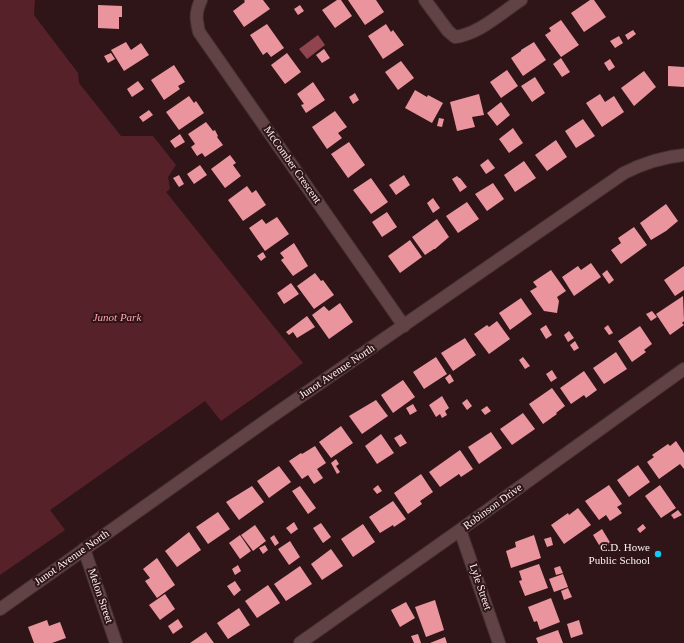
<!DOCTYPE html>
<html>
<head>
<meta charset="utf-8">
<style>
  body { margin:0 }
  canvas { display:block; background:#2f1518 }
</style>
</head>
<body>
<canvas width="684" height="643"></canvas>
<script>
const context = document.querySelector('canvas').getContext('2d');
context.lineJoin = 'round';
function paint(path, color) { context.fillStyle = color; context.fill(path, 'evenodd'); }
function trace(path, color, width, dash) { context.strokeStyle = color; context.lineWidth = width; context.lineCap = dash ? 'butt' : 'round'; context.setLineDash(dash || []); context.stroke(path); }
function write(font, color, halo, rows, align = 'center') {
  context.font = font + ' "Times New Roman",serif'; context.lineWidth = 4; context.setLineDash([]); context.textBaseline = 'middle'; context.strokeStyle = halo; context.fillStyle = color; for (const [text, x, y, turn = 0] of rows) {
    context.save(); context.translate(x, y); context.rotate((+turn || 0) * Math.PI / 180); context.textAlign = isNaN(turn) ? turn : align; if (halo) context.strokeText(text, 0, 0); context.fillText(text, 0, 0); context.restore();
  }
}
paint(new Path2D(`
  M 0,0 L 35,0 L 34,15 L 78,73 L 79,83 L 121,136 L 153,136 L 176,165 L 168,177 L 170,189 L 166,192 L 303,363 L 221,421 L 205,401 L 50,510 L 65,530 L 0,575 Z`), '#562129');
paint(new Path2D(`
  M 318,35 L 325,45 L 307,59 L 299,49 Z`), '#90444e');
paint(new Path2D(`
  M 245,0 L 263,0 L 270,9 L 244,27 L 233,11 L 245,2 L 244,1 Z
  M 337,0 L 341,0 L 352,16 L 335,28 L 322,10 Z
  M 348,0 L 376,0 L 384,12 L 365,25 Z
  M 590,0 L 594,0 L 606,17 L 584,32 L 571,13 Z
  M 98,5 L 122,6 L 122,17 L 119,17 L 119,29 L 98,28 Z
  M 300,5 L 304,11 L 298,15 L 294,9 Z
  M 561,20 L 579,45 L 561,57 L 545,35 L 551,31 L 549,28 Z
  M 267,24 L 284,48 L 271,57 L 267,52 L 263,55 L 250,35 Z
  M 386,24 L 391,32 L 393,30 L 404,45 L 383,59 L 368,36 Z
  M 633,30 L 636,34 L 628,40 L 625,35 Z
  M 619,36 L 623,43 L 615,48 L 610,41 Z
  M 126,42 L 131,50 L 141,43 L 149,55 L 124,71 L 111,50 Z
  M 534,42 L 546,60 L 523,76 L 511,58 L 521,51 L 521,50 Z
  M 324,49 L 330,58 L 322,63 L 316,55 Z
  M 111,53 L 115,59 L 108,63 L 104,56 Z
  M 287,53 L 301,72 L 285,84 L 271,65 Z
  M 561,58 L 570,72 L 562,77 L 553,64 Z
  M 610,59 L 615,67 L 609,71 L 604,63 Z
  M 401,61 L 414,78 L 398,90 L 385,72 Z
  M 174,65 L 185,82 L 178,86 L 180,89 L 164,100 L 151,80 Z
  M 668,66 L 684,67 L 684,87 L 668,86 Z
  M 507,70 L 518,86 L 501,98 L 490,82 Z
  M 644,71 L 656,87 L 634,106 L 621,88 Z
  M 535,77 L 545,93 L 532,102 L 521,86 Z
  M 138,81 L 144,89 L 132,97 L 127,89 Z
  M 313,82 L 325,100 L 306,113 L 301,105 L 304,104 L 297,94 Z
  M 415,90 L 427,97 L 428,95 L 443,103 L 432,123 L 405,108 Z
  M 355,93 L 359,100 L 353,104 L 349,97 Z
  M 479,94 L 484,115 L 472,117 L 475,127 L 457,131 L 450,102 Z
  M 600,94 L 605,102 L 614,96 L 624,112 L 602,127 L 586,103 Z
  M 189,96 L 194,103 L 196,101 L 204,113 L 179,130 L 166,112 Z
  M 501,102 L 510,115 L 497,126 L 487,113 Z
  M 149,110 L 153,115 L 143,122 L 139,117 Z
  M 335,111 L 347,127 L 338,133 L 342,138 L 327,149 L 312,127 Z
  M 439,118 L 444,119 L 442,127 L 437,126 Z
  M 583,119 L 595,136 L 576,148 L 565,131 Z
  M 206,122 L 213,131 L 215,130 L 218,136 L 217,137 L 223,145 L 205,157 L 202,153 L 197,156 L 191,147 L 195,144 L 188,134 Z
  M 513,128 L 523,143 L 509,153 L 499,139 Z
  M 180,134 L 185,142 L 175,148 L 170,141 Z
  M 556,140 L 567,157 L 547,171 L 535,155 Z
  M 349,142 L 365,165 L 348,178 L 331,154 Z
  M 230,155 L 236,163 L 233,165 L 241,176 L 225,188 L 211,169 Z
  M 488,159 L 495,168 L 486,174 L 480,165 Z
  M 524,161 L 536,178 L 515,192 L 504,175 Z
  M 200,165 L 207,175 L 194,184 L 187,174 Z
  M 179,175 L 184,184 L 179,187 L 173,178 Z
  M 404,175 L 410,185 L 396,195 L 389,185 Z
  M 457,176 L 459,178 L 460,178 L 467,187 L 460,192 L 452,179 Z
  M 371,178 L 388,202 L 371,214 L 353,190 Z
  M 493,183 L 504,199 L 487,211 L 475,194 Z
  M 247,186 L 252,193 L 256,190 L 266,205 L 243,221 L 228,200 Z
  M 433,198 L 440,208 L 433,213 L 427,203 Z
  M 467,202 L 479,219 L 458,233 L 446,216 Z
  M 666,204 L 678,221 L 666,231 L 651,240 L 640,223 Z
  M 387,212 L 397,227 L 382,237 L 372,222 Z
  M 277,217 L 289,234 L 265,251 L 249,228 L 262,219 L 266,224 Z
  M 437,219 L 449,237 L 435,249 L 434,249 L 425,255 L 412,237 Z
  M 634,227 L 647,245 L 621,264 L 611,250 L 621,243 L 618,238 Z
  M 410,240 L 422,257 L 400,273 L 388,256 Z
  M 294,243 L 308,266 L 293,276 L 281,260 L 284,258 L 280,253 Z
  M 263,252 L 266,257 L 261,261 L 257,256 Z
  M 591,263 L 601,277 L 574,296 L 562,277 L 578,266 L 581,270 Z
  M 684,266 L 684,290 L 675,296 L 664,280 Z
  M 551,270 L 566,291 L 557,297 L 559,301 L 557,313 L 544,311 L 530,291 L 537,287 L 533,282 Z
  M 607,270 L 614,280 L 609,284 L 602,274 Z
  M 315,273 L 321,281 L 323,280 L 334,295 L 314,309 L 297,286 Z
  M 291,283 L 299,294 L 284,304 L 277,293 Z
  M 683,296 L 684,321 L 682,323 L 684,325 L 670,335 L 656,314 Z
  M 521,298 L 532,314 L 510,330 L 499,313 Z
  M 340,303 L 353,322 L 329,339 L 312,315 L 324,306 L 329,311 Z
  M 652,311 L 657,317 L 651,321 L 646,314 Z
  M 307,316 L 315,327 L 297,338 L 293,332 L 289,335 L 286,332 Z
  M 497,321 L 510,339 L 489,354 L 474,334 L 487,325 L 489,327 Z
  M 546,325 L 552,335 L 546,339 L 540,329 Z
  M 608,325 L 613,333 L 609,335 L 604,328 Z
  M 640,326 L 652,344 L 644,350 L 646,352 L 632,362 L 618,341 Z
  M 569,331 L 574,338 L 568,342 L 564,335 Z
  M 465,338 L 476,355 L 453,371 L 441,353 Z
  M 575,341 L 579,348 L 574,351 L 570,345 Z
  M 616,352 L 627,369 L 604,384 L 593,368 Z
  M 436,357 L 447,374 L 424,389 L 413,372 Z
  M 523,357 L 530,366 L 525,369 L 519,360 Z
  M 552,370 L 557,378 L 551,382 L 546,374 Z
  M 584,371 L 597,390 L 586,398 L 584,395 L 571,404 L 560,388 Z
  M 450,374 L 454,381 L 449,384 L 445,378 Z
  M 403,380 L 415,397 L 393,413 L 381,395 Z
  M 552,388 L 565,406 L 556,413 L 557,414 L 543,424 L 529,404 Z
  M 442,396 L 449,408 L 445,411 L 447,415 L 442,418 L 440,414 L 436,417 L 429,405 Z
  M 467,399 L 472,406 L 467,410 L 462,403 Z
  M 376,400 L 388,416 L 362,434 L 349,416 Z
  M 413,404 L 417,411 L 410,415 L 406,408 Z
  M 487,406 L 491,411 L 485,415 L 481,410 Z
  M 523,413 L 535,429 L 512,445 L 500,429 Z
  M 341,426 L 353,443 L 331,458 L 319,442 Z
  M 491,432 L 502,448 L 479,464 L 468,447 Z
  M 381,434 L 394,453 L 377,464 L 365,446 Z
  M 401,434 L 407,443 L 400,447 L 394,438 Z
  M 676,441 L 684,453 L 684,469 L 680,464 L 659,479 L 647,462 L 654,457 L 652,455 L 668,444 L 670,446 Z
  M 315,446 L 326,463 L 317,469 L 323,478 L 314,484 L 308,475 L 302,479 L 289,461 L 301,453 L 302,454 Z
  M 460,450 L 473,469 L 461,477 L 459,474 L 440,487 L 429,472 Z
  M 336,459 L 339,464 L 336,466 L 340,472 L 337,474 L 331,463 Z
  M 638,465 L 650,482 L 629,497 L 617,480 Z
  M 279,466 L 291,482 L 269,498 L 257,481 Z
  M 421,474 L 433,492 L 420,501 L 422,504 L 408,514 L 394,493 Z
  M 378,485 L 382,491 L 377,494 L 373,489 Z
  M 609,485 L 622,504 L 617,507 L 622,513 L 610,521 L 606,515 L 599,520 L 585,501 Z
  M 660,485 L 676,508 L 661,518 L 645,496 Z
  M 252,486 L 264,502 L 239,520 L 226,502 Z
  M 300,486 L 316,508 L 308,514 L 292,491 Z
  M 393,501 L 406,519 L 394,527 L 393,525 L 380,533 L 369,517 Z
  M 578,508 L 591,525 L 564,544 L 551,525 L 568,513 L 569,515 Z
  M 678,510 L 682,515 L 674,519 L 671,515 Z
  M 218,512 L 230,529 L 208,544 L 196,527 Z
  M 294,522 L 298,529 L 291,534 L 286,528 Z
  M 321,523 L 331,537 L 323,543 L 313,528 Z
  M 363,524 L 375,542 L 353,557 L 341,539 Z
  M 643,524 L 646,528 L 640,533 L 637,529 Z
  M 255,525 L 266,541 L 253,551 L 241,535 Z
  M 602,529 L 611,544 L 602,550 L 593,535 Z
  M 189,532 L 201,550 L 177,567 L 165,551 Z
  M 240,535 L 251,551 L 240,559 L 229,543 Z
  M 274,535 L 279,543 L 275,546 L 270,538 Z
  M 534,535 L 541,558 L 511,568 L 506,551 L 516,547 L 515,542 Z
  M 551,537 L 553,545 L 547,547 L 544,539 Z
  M 290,541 L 300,557 L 289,565 L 278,549 Z
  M 265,545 L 268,550 L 263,554 L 259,548 Z
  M 331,549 L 343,566 L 322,580 L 311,564 Z
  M 157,558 L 175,585 L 157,598 L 145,581 L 150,578 L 143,569 Z
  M 539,564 L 548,588 L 525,596 L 519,581 L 522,580 L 519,571 Z
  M 238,565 L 241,571 L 235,575 L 232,569 Z
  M 300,566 L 312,584 L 286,601 L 274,584 Z
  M 560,566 L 563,573 L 556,575 L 554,568 Z
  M 563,574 L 568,587 L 554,592 L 549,579 Z
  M 235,581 L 241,590 L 234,596 L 227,586 Z
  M 268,585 L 280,603 L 257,618 L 245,601 Z
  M 568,588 L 572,597 L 564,600 L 561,591 Z
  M 165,594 L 175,609 L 160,620 L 149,605 Z
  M 551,598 L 560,622 L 540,630 L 537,621 L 534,622 L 528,607 Z
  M 435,600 L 444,630 L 426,637 L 415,607 Z
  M 406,602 L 415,618 L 400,627 L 391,610 Z
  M 239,608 L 250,625 L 228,639 L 217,623 Z
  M 178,619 L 183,627 L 173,634 L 168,626 Z
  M 47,620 L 49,626 L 60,622 L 66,638 L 52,643 L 34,643 L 28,627 Z
  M 579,620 L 583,634 L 571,638 L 567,624 Z
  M 558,630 L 563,643 L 538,643 L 536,638 Z
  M 206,632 L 214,643 L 190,643 Z
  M 418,634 L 421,643 L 414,643 L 411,636 Z
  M 445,637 L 447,643 L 430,643 Z`), '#ea959e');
const minor = new Path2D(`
  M 201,0 C 195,13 196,19 199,32 L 404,326
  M 425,0 L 448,31 L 455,37 C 479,34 501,13 521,0
  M 460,530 L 499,643
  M 84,549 L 116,643
  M 300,643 L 460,530 L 684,369`);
const secondary = new Path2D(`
  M 0,609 L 271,417 L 624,173 C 644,163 662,157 684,155`);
trace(minor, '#433234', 14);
trace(secondary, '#433234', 14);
trace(minor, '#614245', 12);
trace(secondary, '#614245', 12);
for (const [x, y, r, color] of [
  [658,554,4,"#0ecafa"]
]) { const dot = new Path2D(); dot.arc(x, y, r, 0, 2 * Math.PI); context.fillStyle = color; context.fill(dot); trace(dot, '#2f1518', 1.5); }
write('11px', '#fdf1f2', '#2f1518', [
  ["McComber Crescent",292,165,55],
  ["Junot Avenue North",337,372,-34],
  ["Robinson Drive",493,507,-36],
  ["Junot Avenue North",72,558,-35],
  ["Lyle Street",480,587,71],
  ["Melon Street",100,596,71]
]);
write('italic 11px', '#fda3ac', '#2f1518', [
  ["Junot Park",117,318]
]);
write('11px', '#fdf1f2', '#2f1518', [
  ["C.D. Howe",650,548],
  ["Public School",650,561]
], 'right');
</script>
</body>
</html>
